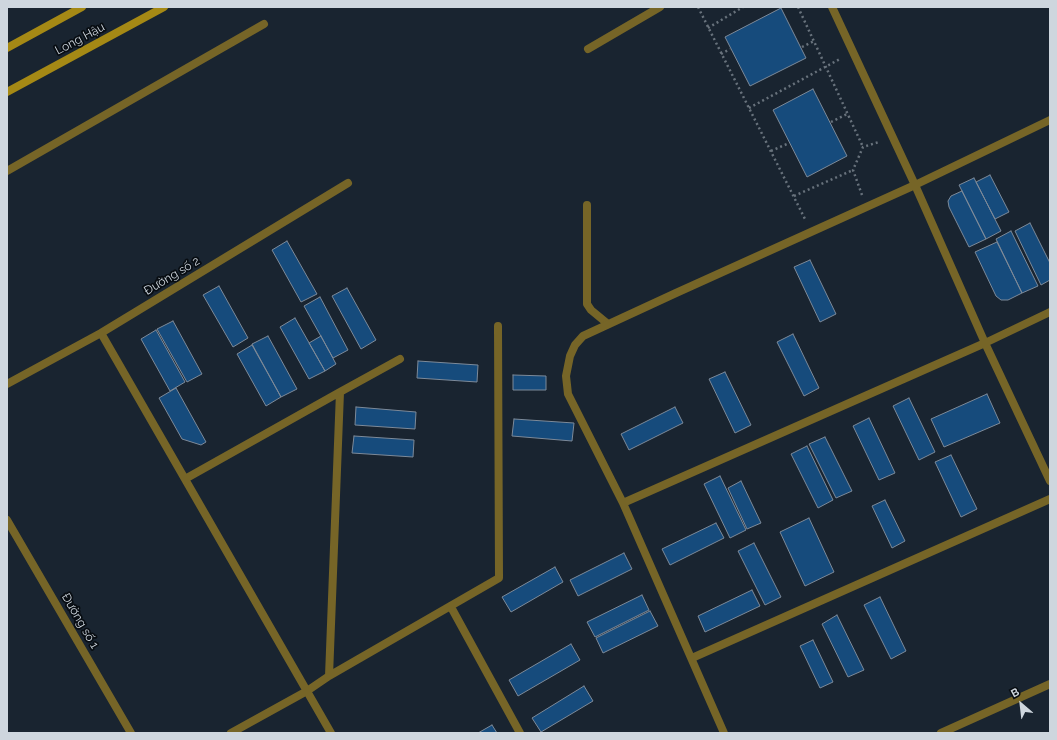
<!DOCTYPE html>
<html>
<head>
<meta charset="utf-8">
<style>
	body { margin:0 }
	#map { position:relative; width:1057px; height:740px; overflow:hidden; background:#192430; font-family:Raleway,sans-serif }
	canvas { display:block }
	.frame { position:absolute; inset:0; border:8px solid #ced6de; pointer-events:none }
	.north { position:absolute; left:1001px; top:684px; width:40px; height:40px; -webkit-text-stroke:3px #080d12; paint-order:stroke; rotate:332deg; font-size:11px; font-weight:700; line-height:16px; text-align:center; color:#ced6de }
	.north::after { content:''; display:block; margin:auto; width:14px; height:18px; background:#ced6de; clip-path:polygon(50% 0,100% 100%,50% 72%,0 100%) }
</style>
</head>
<body>
<div id="map">
<canvas width="1057" height="740"></canvas>
<div class="frame"></div>
<div class="north">B</div>
</div>
<script>
const context = document.querySelector('canvas').getContext('2d');
context.lineJoin = 'round';
function fill(path, color) {
  context.fillStyle = color;
  context.fill(path, 'evenodd');
}
function toPath(rows) {
  const path = new Path2D();
  for (const r of rows) {
    path.moveTo(r[0], r[1]);
    for (let i = 2; i < r.length; i += 2) path.lineTo(r[i], r[i + 1]);
  }
  return path;
}
function strokePath(path, color, width, dash) {
  context.strokeStyle = color;
  context.lineWidth = width;
  context.lineCap = dash ? 'butt' : 'round';
  context.setLineDash(dash || []);
  context.stroke(path);
}
function label(font, color, halo, rows, align = 'center') {
  context.font = font + ' Raleway,sans-serif';
  context.lineWidth = 3.5;
  context.setLineDash([]);
  context.textBaseline = 'middle';
  context.strokeStyle = halo;
  context.fillStyle = color;
  for (const [text, x, y, turn = 0] of rows) {
    context.save();
    context.translate(x, y);
    context.rotate((+turn || 0) * Math.PI / 180);
    context.textAlign = isNaN(turn) ? turn : align;
    if (halo) context.strokeText(text, 0, 0);
    context.fillText(text, 0, 0);
    context.restore();
  }
}
const building = toPath([
	[781,8,806,58,750,86,725,37,781,8],
	[813,89,847,156,807,177,773,110,813,89],
	[990,175,1009,212,995,219,976,182,990,175],
	[974,178,1001,231,986,239,959,185,974,178],
	[962,191,986,239,969,247,949,207,948,201,951,196,962,191],
	[1030,223,1050,263,1050,280,1041,285,1015,231,1030,223],
	[1011,231,1038,286,1022,293,996,239,1011,231],
	[287,241,317,294,301,302,272,250,287,241],
	[997,242,1022,293,1008,300,1001,300,996,296,975,252,997,242],
	[810,260,836,314,820,322,794,267,810,260],
	[219,286,248,338,233,347,203,295,219,286],
	[347,288,376,340,361,349,332,296,347,288],
	[320,297,348,350,333,358,304,306,320,297],
	[295,318,325,371,309,379,280,327,295,318],
	[173,321,202,374,187,382,157,329,173,321],
	[156,330,185,382,170,391,141,339,156,330],
	[793,334,819,388,804,396,777,342,793,334],
	[268,336,297,389,281,397,252,344,268,336],
	[321,336,336,364,325,371,309,343,321,336],
	[252,345,281,397,266,406,237,354,252,345],
	[418,361,478,365,477,382,417,378,418,361],
	[725,372,751,425,735,433,709,379,725,372],
	[513,375,546,376,546,390,513,390,513,375],
	[176,388,206,442,201,445,182,439,159,398,176,388],
	[987,394,1000,423,944,447,931,419,987,394],
	[909,398,935,452,919,460,893,406,909,398],
	[356,407,416,412,415,429,355,425,356,407],
	[675,407,683,423,629,450,621,434,675,407],
	[869,418,895,473,879,480,853,426,869,418],
	[514,419,574,423,572,441,512,436,514,419],
	[354,436,414,440,413,457,352,453,354,436],
	[825,437,852,491,836,498,809,444,825,437],
	[807,446,833,500,818,508,791,454,807,446],
	[951,455,977,509,961,517,935,462,951,455],
	[720,476,746,530,730,538,704,484,720,476],
	[741,481,761,523,747,529,728,488,741,481],
	[885,500,905,541,892,548,872,506,885,500],
	[809,518,834,572,805,586,780,532,809,518],
	[716,523,724,538,670,565,662,549,716,523],
	[754,543,781,597,765,605,738,551,754,543],
	[624,553,632,569,578,596,570,580,624,553],
	[555,567,563,582,511,612,502,597,555,567],
	[752,590,760,606,705,632,698,616,752,590],
	[642,595,649,610,595,637,587,622,642,595],
	[880,597,906,651,891,659,864,605,880,597],
	[650,611,658,626,603,653,596,638,650,611],
	[837,615,864,670,848,677,822,624,837,615],
	[813,640,833,682,820,688,800,646,813,640],
	[571,644,580,660,518,696,509,680,571,644],
	[584,686,593,701,541,732,532,718,584,686],
	[492,725,497,733,478,733,492,725]
]);
fill(building, '#164b7c');
strokePath(building, '#7d8a99', 1);
strokePath(toPath([
	[698,7,805,219],
	[798,7,863,147],
	[708,28,743,7],
	[802,47,814,41],
	[721,54,730,49],
	[749,108,840,59],
	[831,122,847,114],
	[771,151,787,144],
	[862,195,853,170,863,147,879,142],
	[794,196,853,170]
]), '#68727c', 2.5, [2, 3]);
strokePath(toPath([
	[587,205,587,304,591,310,608,324]
]), '#766527', 8);
strokePath(toPath([
	[832,7,915,185,985,343,1050,481],
	[588,49,660,7],
	[7,171,264,24],
	[101,333,331,733],
	[7,384,101,333,348,183],
	[185,479,340,392],
	[623,503,985,343,1050,312],
	[7,520,131,733],
	[451,607,520,733],
	[692,658,1050,499],
	[329,676,499,578,498,326],
	[231,733,307,691,329,676,340,392,400,359],
	[724,733,623,503,568,394,566,376,570,356,575,345,583,336,676,293,915,185,1050,120],
	[941,733,1050,684]
]), '#766527', 8);
strokePath(toPath([
	[7,48,82,7],
	[7,92,164,7]
]), '#a58915', 8);
label('12px', '#ced6de', '#080d12', [
	["Long Hậu",80,39,-28],
	["Đường số 2",172,276,-31],
	["Đường số 1",80,621,60]
]);
</script>
</body>
</html>
